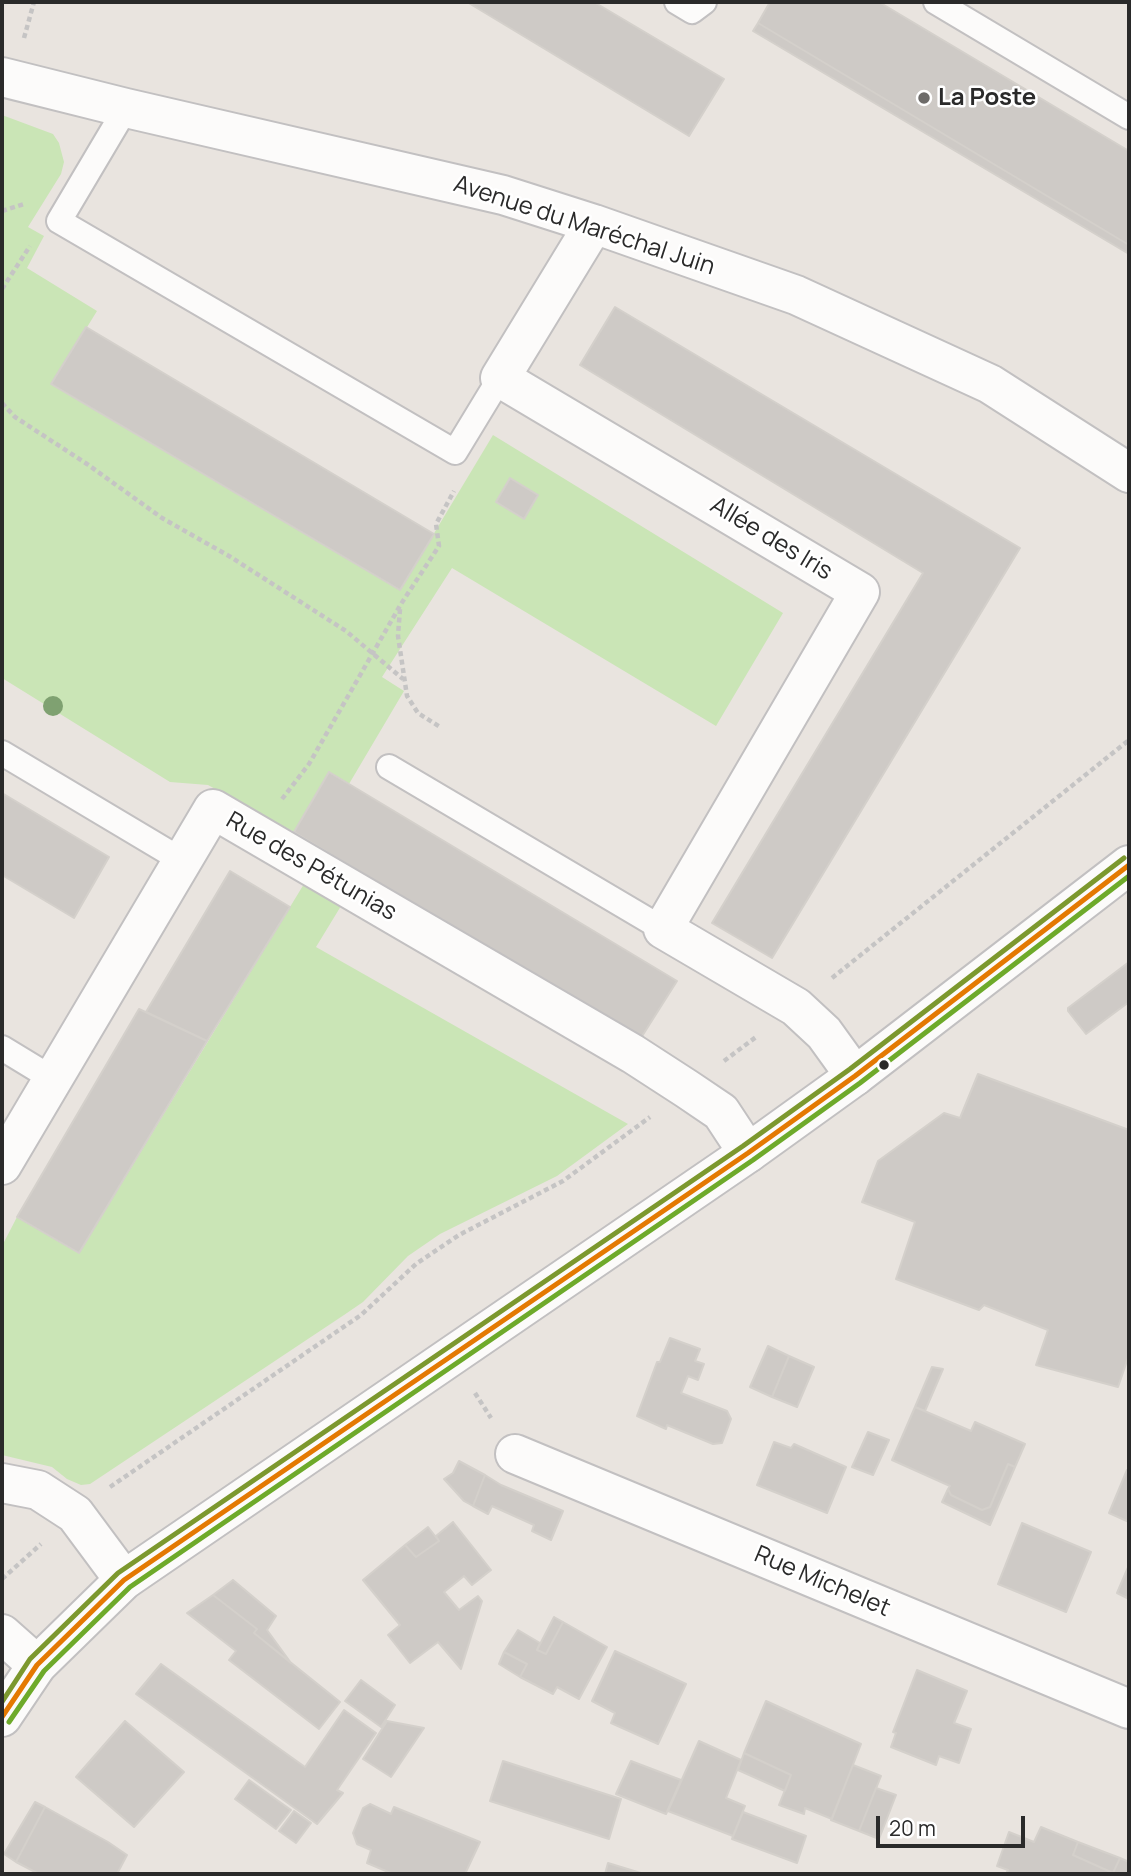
<!DOCTYPE html>
<html>
<head>
<meta charset="utf-8">
<style>
	body { margin:0 }
	#map { position:relative; width:1131px; height:1876px; overflow:hidden; background:#e9e4df; font-family:Manrope,sans-serif }
	canvas { display:block }
	.frame { position:absolute; inset:0; border:4px solid #2a2a2a; pointer-events:none }
	.scale { position:absolute; left:876px; top:1816px; width:149px; height:32px; box-sizing:border-box; border:4px solid #2a2a2a; border-top:0; padding-left:9px; font-size:21px; line-height:24px; white-space:nowrap; color:#2a2a2a; -webkit-text-stroke:5px #fff; paint-order:stroke }
</style>
</head>
<body>
<div id="map">
<canvas width="1131" height="1876"></canvas>
<div class="frame"></div>
<div class="scale">20 m</div>
</div>
<script>
const context = document.querySelector('canvas').getContext('2d');
context.lineJoin = 'round';
function fill(path, color) {
  context.fillStyle = color;
  context.fill(path, 'evenodd');
}
function toPath(rows) {
  const path = new Path2D();
  for (const r of rows) {
    path.moveTo(r[0], r[1]);
    for (let i = 2; i < r.length; i += 2) path.lineTo(r[i], r[i + 1]);
  }
  return path;
}
function strokePath(path, color, width, dash) {
  context.strokeStyle = color;
  context.lineWidth = width;
  context.lineCap = dash ? 'butt' : 'round';
  context.setLineDash(dash || []);
  context.stroke(path);
}
function label(font, color, halo, rows, align = 'center') {
  context.font = font + ' Manrope,sans-serif';
  context.lineWidth = 5;
  context.setLineDash([]);
  context.textBaseline = 'middle';
  context.strokeStyle = halo;
  context.fillStyle = color;
  for (const [text, x, y, turn = 0] of rows) {
    context.save();
    context.translate(x, y);
    context.rotate((+turn || 0) * Math.PI / 180);
    context.textAlign = isNaN(turn) ? turn : align;
    if (halo) context.strokeText(text, 0, 0);
    context.fillText(text, 0, 0);
    context.restore();
  }
}
fill(toPath([
	[2,115,53,134,59,143,64,162,61,174,28,227,44,236,27,268,97,311,52,384,400,590,493,435,783,613,716,726,452,568,382,677,404,691,349,784,329,772,294,832,208,785,170,782,2,678],
	[304,884,341,906,316,947,628,1124,557,1176,440,1234,408,1256,363,1302,344,1315,90,1484,81,1485,67,1479,52,1467,2,1455,2,1246,17,1217,79,1253]
]), '#cae5b6');
const building = toPath([
	[467,2,594,2,724,79,689,136,467,2],
	[770,2,879,2,1129,151,1129,245,758,23,770,2],
	[758,23,1129,245,1129,254,753,31,758,23],
	[615,307,1020,548,772,958,712,923,923,573,580,365,615,307],
	[86,327,434,534,400,590,51,384,86,327],
	[510,478,538,495,524,519,496,502,510,478],
	[329,772,677,981,639,1041,294,832,329,772],
	[2,793,109,857,74,918,2,875,2,793],
	[230,871,290,907,207,1041,146,1012,230,871],
	[1129,962,1129,1002,1086,1034,1068,1011,1068,1008,1129,962],
	[139,1009,207,1041,79,1253,17,1217,139,1009],
	[978,1074,1129,1130,1129,1355,1118,1387,1036,1365,1048,1330,984,1305,979,1310,896,1279,915,1222,862,1202,878,1161,944,1113,960,1118,978,1074],
	[670,1338,700,1349,695,1361,704,1364,698,1380,688,1376,681,1393,727,1411,731,1419,722,1443,713,1444,667,1425,666,1429,637,1416,657,1362,660,1362,670,1338],
	[768,1346,789,1356,772,1397,750,1387,768,1346],
	[789,1356,814,1367,797,1407,772,1397,789,1356],
	[932,1367,943,1369,925,1411,915,1407,932,1367],
	[915,1407,971,1431,975,1422,1025,1444,1015,1467,1008,1464,990,1507,982,1510,951,1495,948,1489,950,1486,892,1460,915,1407],
	[868,1432,889,1440,873,1475,852,1467,868,1432],
	[774,1442,791,1448,794,1444,846,1467,827,1513,757,1485,774,1442],
	[459,1461,485,1475,473,1506,464,1501,444,1479,453,1473,459,1461],
	[1008,1464,1015,1467,990,1525,942,1502,948,1489,951,1495,982,1510,990,1507,1008,1464],
	[1127,1470,1129,1471,1129,1522,1109,1513,1127,1470],
	[485,1475,501,1485,563,1511,551,1540,532,1531,534,1525,492,1506,488,1514,473,1506,485,1475],
	[453,1522,491,1570,472,1585,464,1576,444,1592,459,1610,478,1596,482,1601,461,1669,438,1642,410,1663,388,1635,400,1625,363,1580,405,1545,416,1557,439,1541,436,1536,453,1522],
	[1022,1523,1091,1552,1066,1612,998,1584,1022,1523],
	[428,1527,439,1541,416,1557,405,1545,428,1527],
	[1129,1565,1129,1599,1117,1593,1129,1565],
	[233,1580,276,1616,267,1630,291,1663,254,1633,257,1629,213,1595,233,1580],
	[213,1595,257,1629,254,1633,340,1702,319,1729,229,1660,236,1651,187,1613,213,1595],
	[554,1617,563,1622,546,1654,537,1650,554,1617],
	[563,1622,607,1647,579,1699,557,1687,553,1694,520,1677,527,1664,504,1652,518,1630,540,1643,537,1650,546,1654,563,1622],
	[615,1651,686,1684,658,1744,611,1723,615,1713,592,1701,615,1651],
	[504,1652,527,1664,520,1677,499,1664,504,1652],
	[161,1664,305,1767,344,1710,376,1733,337,1790,343,1793,317,1824,136,1694,161,1664],
	[917,1670,967,1691,954,1723,971,1729,959,1763,939,1756,936,1765,891,1747,896,1733,893,1732,917,1670],
	[361,1680,395,1705,381,1727,345,1701,361,1680],
	[766,1701,861,1744,832,1819,805,1808,804,1814,779,1805,791,1775,744,1753,766,1701],
	[125,1721,184,1772,134,1827,76,1777,125,1721],
	[387,1721,424,1728,391,1777,363,1759,387,1721],
	[699,1741,741,1760,726,1798,745,1806,733,1836,668,1811,699,1741],
	[744,1753,791,1775,785,1791,738,1770,744,1753],
	[503,1761,621,1799,609,1839,490,1801,503,1761],
	[631,1761,681,1780,666,1814,616,1794,631,1761],
	[853,1765,881,1776,859,1831,831,1820,853,1765],
	[249,1780,291,1810,276,1829,235,1799,249,1780],
	[876,1788,896,1795,879,1839,859,1831,876,1788],
	[35,1802,45,1807,16,1862,4,1854,35,1802],
	[370,1804,391,1814,394,1807,480,1842,465,1874,393,1874,367,1863,371,1850,357,1844,353,1833,363,1808,370,1804],
	[45,1807,108,1842,127,1855,117,1874,39,1874,16,1862,45,1807],
	[294,1811,311,1823,296,1843,279,1831,294,1811],
	[743,1812,806,1836,797,1863,732,1839,743,1812],
	[1041,1827,1078,1842,1073,1855,1113,1873,1120,1858,1129,1862,1129,1874,1006,1874,1008,1870,997,1866,1009,1832,1034,1842,1041,1827],
	[1078,1842,1120,1858,1113,1873,1073,1855,1078,1842],
	[608,1863,644,1874,605,1874,608,1863]
]);
fill(building, '#cecac6');
strokePath(building, '#d4d0cb', 2);
const service = toPath([
	[677,2,692,11,704,2],
	[936,2,1129,117],
	[126,108,59,221,455,452,500,378],
	[2,753,183,861],
	[389,767,663,929],
	[2,1048,53,1079]
]);
const minor = toPath([
	[2,77,126,108,503,195,594,224,796,295,990,384,1129,473],
	[594,224,500,378,860,592,663,929,796,1007,824,1033,855,1076],
	[2,1165,213,809,633,1054,687,1089,721,1112,748,1153],
	[515,1454,1129,1709],
	[2,1483,38,1490,75,1514,124,1580],
	[2,1634,37,1665]
]);
const secondary = toPath([
	[2,1717,37,1665,124,1580,748,1153,855,1076,1129,865]
]);
strokePath(service, '#c2c0c1', 28);
strokePath(minor, '#c2c0c1', 42);
strokePath(secondary, '#c2c0c1', 42);
strokePath(toPath([
	[24,38,34,2],
	[2,211,24,204],
	[2,289,30,246],
	[2,403,15,417,87,464,162,518,229,556,346,631,403,679],
	[400,609,398,636,407,696,418,713,440,727],
	[282,799,309,764,401,604,439,546,436,524,454,491],
	[832,978,1129,740],
	[724,1061,756,1037],
	[475,1393,491,1418],
	[110,1487,361,1315,416,1264,459,1235,563,1181,650,1117],
	[2,1579,41,1544]
]), '#c5c4c4', 4.5, [5, 3.5]);
strokePath(service, '#fcfbfa', 24);
strokePath(minor, '#fcfbfa', 38);
strokePath(secondary, '#fcfbfa', 38);
strokePath(toPath([
	[2,1717,37,1665,124,1580,748,1153,855,1076,1129,865]
]), '#e47902', 5);
strokePath(toPath([
	[9,1722,44,1671,130,1587,753,1160,860,1083,1129,876]
]), '#6eaa2a', 5);
strokePath(toPath([
	[2,1702,30,1659,118,1573,743,1146,850,1069,1124,858]
]), '#7c982e', 5);
context.fillStyle = '#7fa171';
for (const [x, y] of [
	[53,706]
]) {
  context.beginPath();
  context.arc(x, y, 10, 0, 2 * Math.PI);
  context.fill();
}
for (const [x, y, r, color] of [
	[924,98,7,"#6d6b69"],
	[884,1065,6,"#2a2a2a"]
]) {
  const dot = new Path2D();
  dot.arc(x, y, r, 0, 2 * Math.PI);
  context.fillStyle = color;
  context.fill(dot);
  strokePath(dot, '#fff', 2.5);
}
label('bold 24px', '#2a2a2a', '#fff', [
	["La Poste",938,98]
], 'left');
label('24px', '#2a2a2a', '#fff', [
	["Avenue du Maréchal Juin",584,226,18],
	["Allée des Iris",771,539,31],
	["Rue des Pétunias",311,867,30],
	["Rue Michelet",822,1582,23]
]);
</script>
</body>
</html>
